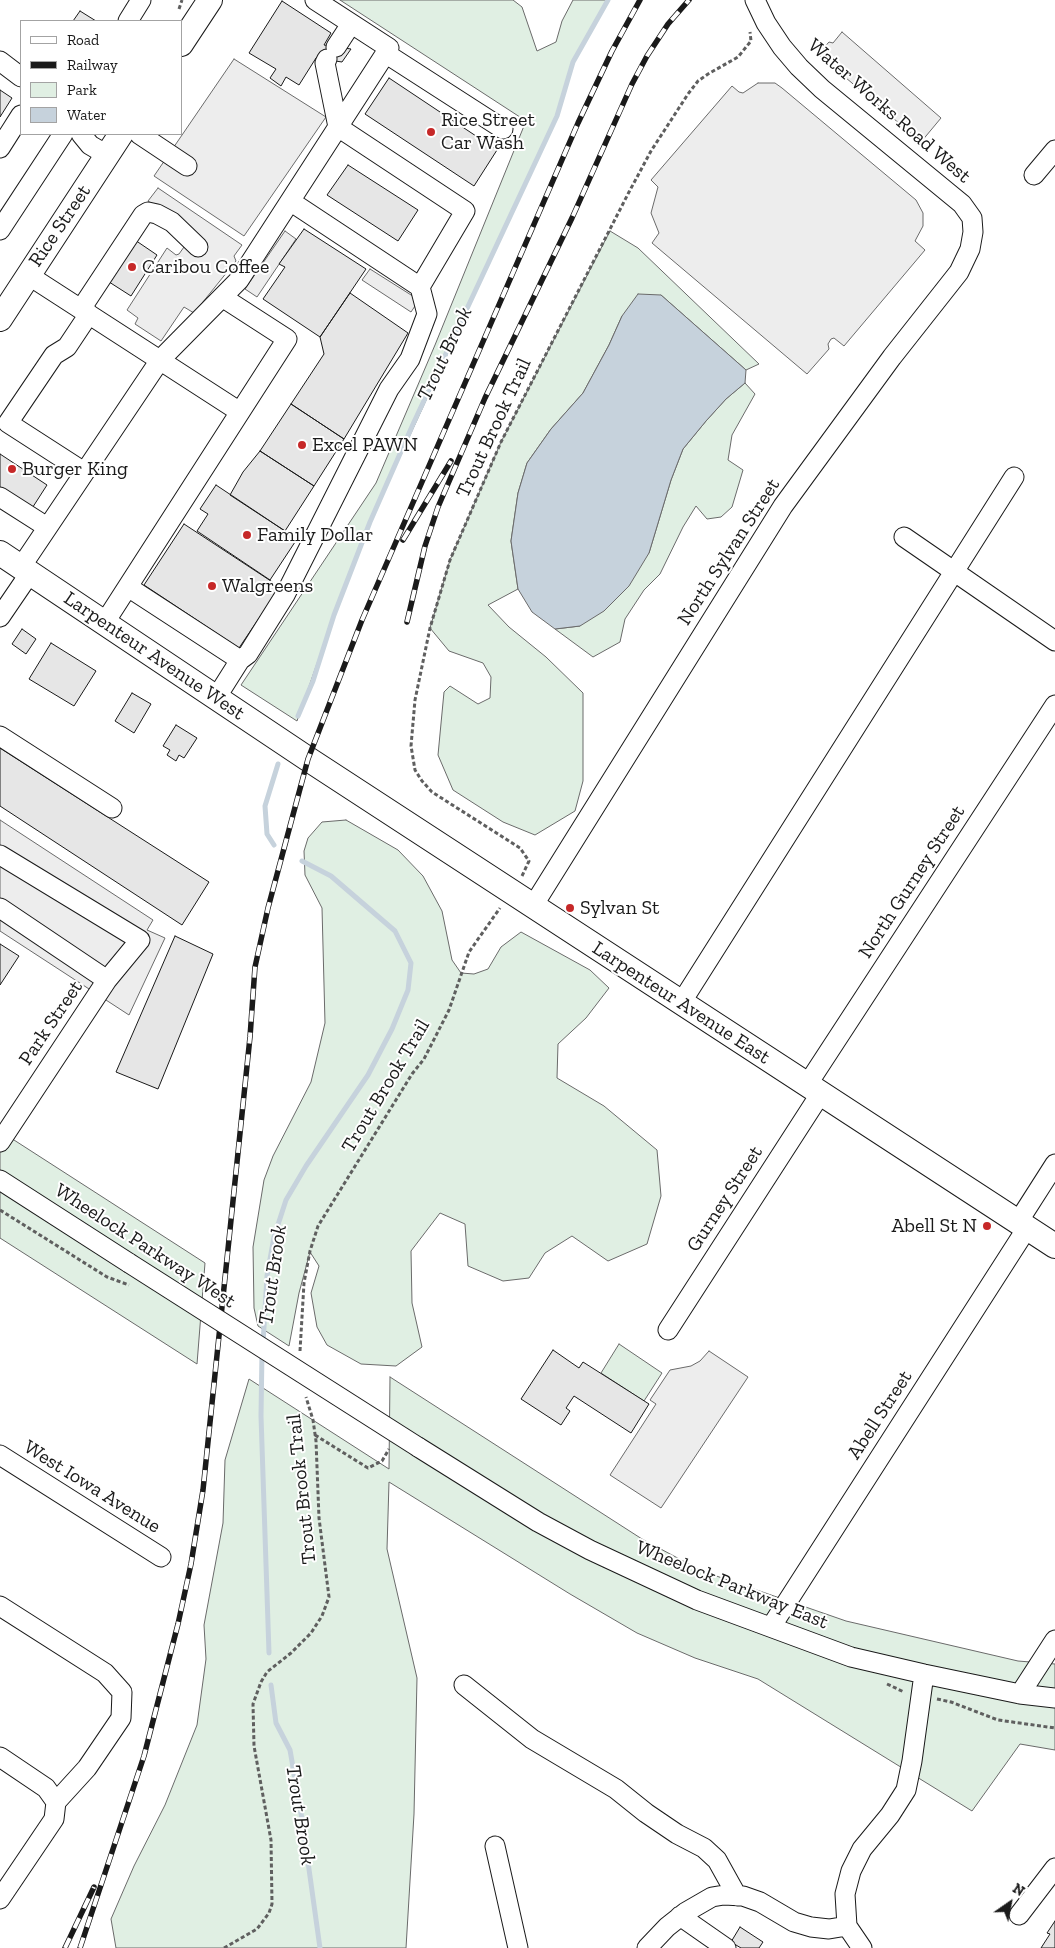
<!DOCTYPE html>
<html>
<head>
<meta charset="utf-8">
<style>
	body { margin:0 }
	#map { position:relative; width:1055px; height:1948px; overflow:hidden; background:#fff; font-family:"Zilla Slab",serif }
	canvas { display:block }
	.legend { position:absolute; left:20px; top:20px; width:162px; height:115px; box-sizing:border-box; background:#fff; border:1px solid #a3a3a3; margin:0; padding:6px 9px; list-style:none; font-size:15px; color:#1a1a1a }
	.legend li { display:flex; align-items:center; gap:10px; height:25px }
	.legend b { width:25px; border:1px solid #a3a3a3 }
	.north { position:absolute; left:985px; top:1878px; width:50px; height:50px; -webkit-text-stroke:4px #fff; paint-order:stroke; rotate:33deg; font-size:14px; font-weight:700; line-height:20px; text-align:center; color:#1a1a1a }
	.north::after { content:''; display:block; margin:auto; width:18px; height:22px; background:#1a1a1a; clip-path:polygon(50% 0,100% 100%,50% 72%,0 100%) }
</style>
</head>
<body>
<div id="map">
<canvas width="1055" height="1948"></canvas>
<ul class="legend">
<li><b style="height:6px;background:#fff"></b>Road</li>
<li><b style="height:6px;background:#1a1a1a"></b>Railway</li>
<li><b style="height:14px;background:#e0efe3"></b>Park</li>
<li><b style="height:14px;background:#c6d2dc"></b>Water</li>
</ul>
<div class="north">N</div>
</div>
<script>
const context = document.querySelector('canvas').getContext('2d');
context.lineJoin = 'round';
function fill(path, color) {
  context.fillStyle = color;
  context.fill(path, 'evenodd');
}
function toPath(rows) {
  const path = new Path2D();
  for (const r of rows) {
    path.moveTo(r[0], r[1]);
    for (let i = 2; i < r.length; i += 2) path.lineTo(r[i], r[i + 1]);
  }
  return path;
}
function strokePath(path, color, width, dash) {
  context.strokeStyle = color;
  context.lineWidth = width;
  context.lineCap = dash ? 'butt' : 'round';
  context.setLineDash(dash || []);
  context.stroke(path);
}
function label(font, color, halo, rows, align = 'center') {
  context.font = font + ' "Zilla Slab",serif';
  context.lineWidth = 4;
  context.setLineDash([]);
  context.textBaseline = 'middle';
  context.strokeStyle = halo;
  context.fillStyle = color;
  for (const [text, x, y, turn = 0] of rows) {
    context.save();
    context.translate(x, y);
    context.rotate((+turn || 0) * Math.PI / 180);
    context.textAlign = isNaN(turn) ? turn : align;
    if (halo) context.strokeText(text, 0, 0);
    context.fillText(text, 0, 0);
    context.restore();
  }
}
const green = toPath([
	[340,0,513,0,522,7,537,51,556,42,562,21,573,0,609,0,573,62,557,116,370,522,334,615,297,721,241,685,376,483,435,345,526,121,340,0],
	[610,231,638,248,759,364,746,370,661,295,622,316,609,345,583,393,551,429,527,463,518,493,511,541,518,589,488,605,509,627,546,657,583,693,583,781,575,811,535,835,503,822,453,790,438,755,444,692,450,686,478,704,490,698,491,677,483,663,449,651,430,628,450,560,501,442,610,231],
	[745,383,755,394,732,435,728,460,743,470,732,507,721,517,707,519,696,506,683,527,660,574,644,590,625,619,620,642,593,657,555,629,580,626,649,553,671,480,683,449,706,421,726,399,745,383],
	[346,820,398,850,423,876,442,911,452,960,461,973,474,974,488,969,501,947,521,932,590,970,609,988,586,1018,558,1044,557,1078,604,1106,657,1150,661,1196,647,1244,608,1261,572,1236,545,1253,529,1278,503,1281,468,1266,465,1224,440,1213,411,1251,412,1303,422,1347,396,1366,361,1364,327,1345,317,1327,311,1293,319,1266,310,1252,299,1293,289,1346,258,1326,254,1308,253,1247,264,1180,273,1156,311,1082,325,1023,322,908,305,875,304,851,308,838,322,822,346,820],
	[0,1131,205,1263,197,1364,0,1238,0,1131],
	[619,1344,662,1373,644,1401,601,1373,619,1344],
	[390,1377,642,1539,702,1571,846,1621,1018,1661,1055,1664,1055,1750,1020,1744,972,1811,758,1679,695,1658,637,1633,570,1594,389,1482,387,1549,417,1678,414,1814,406,1948,116,1948,111,1919,134,1866,165,1805,197,1725,206,1659,204,1625,223,1523,225,1460,249,1379,389,1469,390,1377]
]);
fill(green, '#e0efe3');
strokePath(green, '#6a6a6a', 1);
const parking = toPath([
	[842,32,941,118,921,142,818,54,829,42,833,43,842,32],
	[234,59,326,117,244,236,154,176,234,59],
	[758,83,775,83,782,88,916,200,923,213,923,226,915,241,925,250,844,346,834,338,831,339,828,344,829,349,807,374,652,243,659,233,651,213,658,187,651,180,732,86,739,92,743,93,758,83],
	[158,188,242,245,234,256,236,261,194,313,184,307,161,341,135,324,138,318,127,310,167,248,176,255,179,254,194,233,148,201,158,188],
	[285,231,296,239,257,297,245,289,285,231],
	[370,269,419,300,411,312,362,280,370,269],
	[0,820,153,920,147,930,165,938,129,1015,0,931,0,820],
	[709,1351,748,1377,661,1508,610,1475,656,1404,650,1400,670,1370,691,1366,700,1361,709,1351]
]);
fill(parking, '#ededed');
strokePath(parking, '#6a6a6a', 1);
const water = toPath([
	[638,294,661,295,746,370,745,383,726,399,706,421,683,449,671,480,649,553,629,586,604,611,580,626,555,629,532,612,518,589,511,541,518,493,527,463,551,429,583,393,609,345,622,316,638,294]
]);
fill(water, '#c6d2dc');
strokePath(water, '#6a6a6a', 1);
strokePath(toPath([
	[298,716,313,681,334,615,370,522,414,422,557,116,573,62,608,0],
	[274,845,267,834,265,806,278,764],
	[263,1344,267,1276,274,1237,286,1200,306,1166,368,1075,392,1029,408,990,411,963,395,931,331,876,302,861],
	[262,1352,261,1416,269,1653],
	[271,1685,276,1723,290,1750,302,1819,320,1948]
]), '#c6d2dc', 5);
const building = toPath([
	[282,1,331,33,324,45,351,49,342,62,316,58,299,85,286,77,281,86,270,78,276,69,249,53,282,1],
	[80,11,96,21,73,21,80,11],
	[389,78,497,150,474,186,365,114,389,78],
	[0,90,12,98,0,117,0,90],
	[348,165,418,210,398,241,327,195,348,165],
	[304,229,366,269,320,337,263,299,285,267,279,264,304,229],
	[132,238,157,255,131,296,106,280,132,238],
	[350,293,408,333,344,439,291,404,324,354,320,337,350,293],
	[291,404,344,439,314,486,260,451,291,404],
	[260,451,314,486,285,531,230,495,243,472,260,451],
	[0,454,47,485,29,513,0,494,0,454],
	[216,485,297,539,270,580,197,531,208,514,200,509,216,485],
	[184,524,280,587,239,648,144,585,184,524],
	[22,629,36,639,26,654,12,644,22,629],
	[51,643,96,671,74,706,29,679,51,643],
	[132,693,151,704,134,733,115,721,132,693],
	[176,725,197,738,184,758,179,755,176,761,167,755,170,750,163,746,176,725],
	[0,748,209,882,182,925,0,806,0,748],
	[175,936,213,954,158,1089,116,1072,175,936],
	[0,944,19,956,0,985,0,944],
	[553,1350,579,1368,583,1362,649,1404,631,1433,574,1396,566,1408,570,1411,561,1425,521,1399,553,1350],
	[1055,1921,1055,1948,1041,1948,1050,1934,1047,1933,1055,1921],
	[740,1927,763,1942,759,1948,741,1948,731,1942,740,1927]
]);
fill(building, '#e6e6e6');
strokePath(building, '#1a1a1a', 1);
const minor = toPath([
	[128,21,141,0],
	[336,47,351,24],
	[385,53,503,129],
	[0,61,21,77],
	[81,134,90,145,107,155],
	[139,134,187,166],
	[0,148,21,115],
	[1034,175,1055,150],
	[290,201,420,287,465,211,338,127,325,63,327,59],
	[0,230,63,134],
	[28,275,240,412],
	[81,309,143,215,148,212,157,214,172,222,198,247],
	[84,472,8,423,54,355,67,347,89,314],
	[0,497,47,527],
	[904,537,1055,641],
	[21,567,160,360,239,280,389,48,315,0],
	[128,587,240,660,216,698],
	[0,617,30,573],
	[105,622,287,339,222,297],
	[240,660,248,654,285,595,389,389,410,359,427,314,420,287],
	[0,736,112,808],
	[0,855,140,940,107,980,0,908],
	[533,906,783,506,892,357,959,272,970,249,973,232,972,218,962,204,822,89,799,67,782,47,766,23,755,0],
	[681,1003,1014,477],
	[807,1085,1055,705],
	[0,1142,107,980],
	[0,1180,129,1263],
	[1018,1222,1055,1164],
	[668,1330,821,1093],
	[418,1447,538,1522,590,1550,697,1600,851,1657,924,1674,1020,1694,1055,1698],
	[0,1455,161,1557],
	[0,1606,105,1673,122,1692,121,1718,87,1768,56,1802],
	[771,1627,1027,1228],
	[464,1685,532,1739,616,1789,646,1813,677,1834,704,1848,717,1860,737,1896],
	[1020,1694,1055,1640],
	[0,1757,46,1788,56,1802],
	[495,1846,518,1948],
	[0,1899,54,1819,56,1802],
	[1019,1915,1055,1868],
	[680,1916,726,1948],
	[647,1948,667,1927,686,1912,712,1897,724,1895,743,1896,760,1902,794,1922,811,1927,829,1929,847,1926],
	[862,1948,847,1926,845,1894,851,1871,862,1849,890,1815,906,1790,912,1761,924,1674]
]);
const major = toPath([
	[181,44,210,0],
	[0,319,121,134],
	[0,553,308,759,1055,1246]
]);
strokePath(minor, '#1a1a1a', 21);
strokePath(major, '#1a1a1a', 26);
strokePath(toPath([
	[179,9,182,0],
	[522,876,529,861,520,848,432,792,422,781,415,770,411,746,415,700,430,628,450,560,501,442,629,192,651,151,688,94,698,81,708,74,738,57,751,41,750,32],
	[0,1210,107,1277,129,1285],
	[300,1351,304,1283,310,1251,318,1226,412,1074,424,1059,449,1010,469,952,500,908],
	[315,1435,368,1468,382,1461,389,1449],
	[887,1684,904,1692],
	[937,1699,951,1702,998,1720,1055,1728],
	[224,1948,257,1929,269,1913,272,1904,271,1840,254,1746,253,1704,261,1682,267,1672,291,1653,311,1633,322,1616,329,1597,319,1518,316,1441,313,1420,306,1397]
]), '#5f5f5f', 3, [4, 2.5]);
strokePath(minor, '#fff', 19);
strokePath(major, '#fff', 24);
const rail = toPath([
	[403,540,451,461],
	[407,622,425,546,438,507,485,398,572,218,632,84,647,56,668,24,689,0],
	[65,1948,94,1887],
	[80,1948,144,1756,178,1624,191,1564,203,1490,250,1037,255,967,268,908,308,759,362,620,578,123,612,51,640,0]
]);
strokePath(rail, '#1a1a1a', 5.5);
strokePath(rail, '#fff', 4, [11]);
const minorBridge = toPath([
	[129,1263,418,1447]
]);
strokePath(minorBridge, '#1a1a1a', 21, []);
strokePath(minorBridge, '#fff', 19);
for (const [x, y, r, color] of [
	[431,132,5,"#c62828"],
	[132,267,5,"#c62828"],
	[302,445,5,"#c62828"],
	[12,469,5,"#c62828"],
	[247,535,5,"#c62828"],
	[212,586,5,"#c62828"],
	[570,908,5,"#c62828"],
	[987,1226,5,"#c62828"]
]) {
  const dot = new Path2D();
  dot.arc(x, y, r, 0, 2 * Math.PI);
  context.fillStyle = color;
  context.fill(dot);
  strokePath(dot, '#fff', 2);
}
label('20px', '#1a1a1a', '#fff', [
	["Water Works Road West",889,111,41],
	["Rice Street",60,226,-56],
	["Trout Brook Trail",494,428,-65],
	["North Sylvan Street",729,552,-57],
	["Larpenteur Avenue West",154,656,34],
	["North Gurney Street",912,882,-57],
	["Larpenteur Avenue East",681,1003,33],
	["Park Street",51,1023,-56],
	["Trout Brook Trail",386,1086,-59],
	["Gurney Street",725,1199,-57],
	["Wheelock Parkway West",145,1246,33],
	["Abell Street",880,1415,-57],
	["West Iowa Avenue",92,1487,32],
	["Trout Brook Trail",302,1489,-96],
	["Wheelock Parkway East",732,1585,22]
]);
label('20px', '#1a1a1a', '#fff', [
	["Rice Street",441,120],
	["Car Wash",441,143],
	["Caribou Coffee",142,267],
	["Excel PAWN",312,445],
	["Burger King",22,469],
	["Family Dollar",257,535],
	["Walgreens",222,586],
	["Sylvan St",580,908],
	["Abell St N",977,1226,"right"]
], 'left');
label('italic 21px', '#1a1a1a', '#fff', [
	["Trout Brook",445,354,-65],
	["Trout Brook",273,1275,-82],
	["Trout Brook",300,1815,81]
]);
</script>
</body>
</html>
